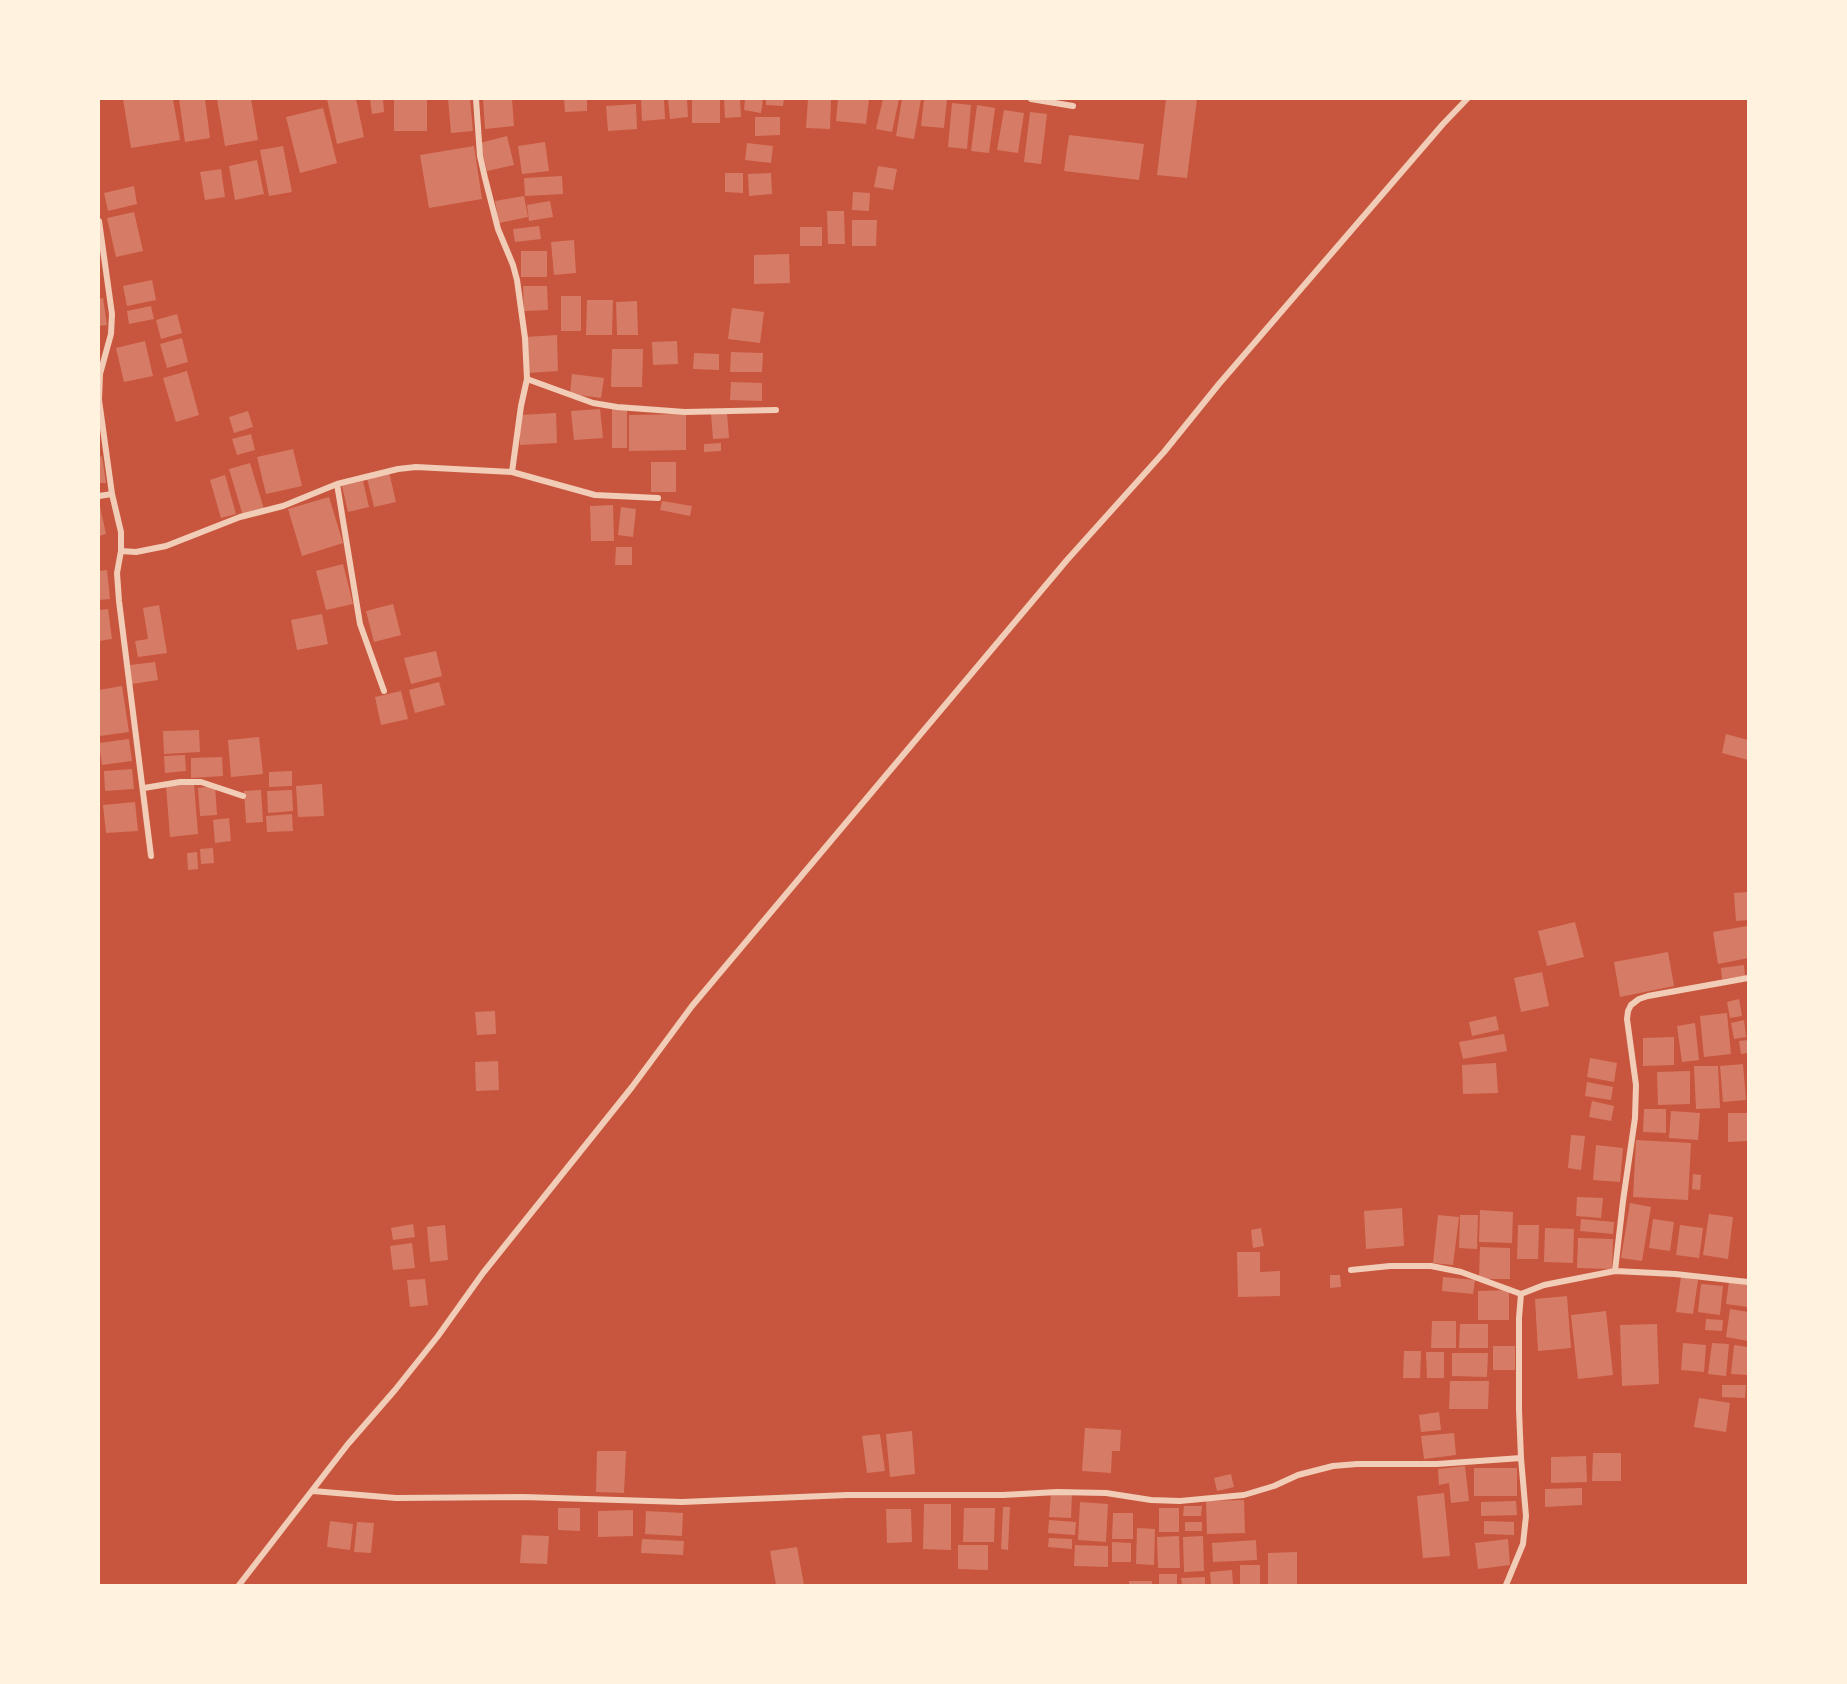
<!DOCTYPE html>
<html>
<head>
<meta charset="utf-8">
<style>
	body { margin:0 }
	#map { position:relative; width:1847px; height:1684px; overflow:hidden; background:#c8553d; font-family:"Space Grotesk",sans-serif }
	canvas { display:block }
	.frame { position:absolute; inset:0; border:100px solid #fff3e0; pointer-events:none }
</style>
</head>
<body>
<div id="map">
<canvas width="1847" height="1684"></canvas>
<div class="frame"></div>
</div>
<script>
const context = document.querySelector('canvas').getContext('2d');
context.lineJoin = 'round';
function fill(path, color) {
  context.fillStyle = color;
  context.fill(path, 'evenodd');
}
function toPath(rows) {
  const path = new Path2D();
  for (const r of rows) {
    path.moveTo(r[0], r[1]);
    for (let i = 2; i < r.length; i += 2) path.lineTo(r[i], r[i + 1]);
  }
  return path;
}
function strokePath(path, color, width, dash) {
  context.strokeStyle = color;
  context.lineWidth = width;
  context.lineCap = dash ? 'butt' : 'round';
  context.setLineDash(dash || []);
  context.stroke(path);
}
fill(toPath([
	[123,99,173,99,180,140,131,148],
	[179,99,205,99,210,138,185,142],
	[217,99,251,99,258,140,225,146],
	[327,99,356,99,364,137,337,144],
	[370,99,383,99,384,112,372,114],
	[394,99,427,99,427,131,394,131],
	[448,99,470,99,473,131,451,133],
	[483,99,512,99,514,126,485,129],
	[564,99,587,99,587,111,565,112],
	[641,99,664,99,665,119,642,121],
	[668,99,687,99,688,117,670,119],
	[692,99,720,99,720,123,692,123],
	[724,99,740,99,741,117,725,118],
	[745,99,763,99,761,113,744,110],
	[766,99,784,99,783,106,766,105],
	[808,99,831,99,830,129,806,128],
	[838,99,869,99,866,124,836,121],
	[883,99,899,99,892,132,876,129],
	[902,99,921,99,914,139,896,136],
	[924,99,947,99,944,128,921,126],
	[1166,99,1197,99,1187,178,1157,175],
	[952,103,971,105,967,149,948,147],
	[636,104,637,129,608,131,606,106],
	[977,105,995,108,989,153,971,151],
	[323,108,337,163,300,173,286,117],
	[1004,110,1024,113,1018,153,997,150],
	[1030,112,1047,114,1041,164,1024,162],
	[755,117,780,117,780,135,755,136],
	[1069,135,1144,144,1139,180,1064,171],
	[507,136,514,165,487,171,480,143],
	[545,142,549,171,522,174,518,146],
	[747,143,773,146,771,163,745,160],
	[283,146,292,192,269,196,260,150],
	[474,146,482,199,429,208,420,155],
	[257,160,264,194,235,200,229,166],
	[878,166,897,169,893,190,874,187],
	[221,169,225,197,205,200,200,172],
	[725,173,743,173,743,193,725,192],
	[771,173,772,194,749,196,748,174],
	[562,176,563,194,525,196,524,178],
	[134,186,137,204,108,211,104,193],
	[853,192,870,193,869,211,852,210],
	[524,196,528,217,499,223,495,201],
	[550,201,553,217,529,221,527,205],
	[827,211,844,211,845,244,828,244],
	[134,212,143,251,116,257,107,218],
	[852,220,877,220,876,246,852,246],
	[539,226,541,239,515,242,513,229],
	[800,227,822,227,822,246,800,246],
	[574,240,576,273,554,275,551,242],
	[521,251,547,251,547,277,521,277],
	[789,254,790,283,754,284,754,255],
	[152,280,156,300,127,306,123,286],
	[523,286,547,286,548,310,524,311],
	[561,296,581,296,581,331,561,331],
	[103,298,107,325,99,326,99,299],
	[587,300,613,300,612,335,586,335],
	[637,301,638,335,617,335,616,302],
	[151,306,154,319,129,324,127,311],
	[732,308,764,312,760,343,728,339],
	[177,314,182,333,161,339,156,320],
	[557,335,558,371,527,373,526,337],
	[182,338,188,362,167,368,160,344],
	[145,341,153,376,124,382,116,348],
	[677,341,678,364,653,365,652,342],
	[612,349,643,349,642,387,611,387],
	[731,352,763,353,762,372,730,372],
	[694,353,719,354,719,370,693,369],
	[187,371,199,415,176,422,163,378],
	[572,374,604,378,601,398,570,394],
	[731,382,762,383,762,401,730,400],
	[600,409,603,438,574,440,571,411],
	[612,409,627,409,627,448,612,448],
	[248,411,253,427,234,433,229,417],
	[556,413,557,443,520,445,519,415],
	[727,413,729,438,713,439,711,414],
	[686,414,686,450,629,451,629,415],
	[251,434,255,450,237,455,232,439],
	[721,443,721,451,704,452,704,444],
	[293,449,302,486,266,494,257,457],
	[102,456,106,483,99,483,99,457],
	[651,462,676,462,676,492,651,492],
	[250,463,264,509,243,516,229,469],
	[389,472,396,502,374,507,367,478],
	[225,475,236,514,221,518,210,480],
	[363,481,369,507,348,512,342,486],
	[329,497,343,543,302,556,288,509],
	[662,501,692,506,690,516,660,510],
	[99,502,106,534,99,536],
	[613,505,614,541,591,541,590,506],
	[621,507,636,509,633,537,618,535],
	[616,547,632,547,632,565,615,565],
	[343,564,353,604,326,610,316,571],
	[107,570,110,599,99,600,99,571],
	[393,604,401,635,374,642,366,611],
	[159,605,167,653,138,657,135,641,148,639,143,608],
	[108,609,112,639,99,641,99,610],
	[322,614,328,644,297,650,291,620],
	[436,651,442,676,411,684,404,658],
	[155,662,158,680,132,684,130,665],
	[439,682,445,705,415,713,409,690],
	[122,686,129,732,100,736,99,690],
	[401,691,408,719,381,725,375,697],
	[199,730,200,752,164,754,163,731],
	[1726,734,1748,740,1748,760,1722,753],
	[259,737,263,774,231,777,228,740],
	[129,739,132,761,102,765,99,743],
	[185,755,186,771,165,773,164,756],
	[222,757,223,776,191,778,191,758],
	[132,769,134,789,105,791,104,771],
	[292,771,292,786,269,787,269,772],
	[194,784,198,834,170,837,166,786],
	[322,784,324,816,298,817,296,786],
	[215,786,217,815,200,816,198,788],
	[261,790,263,822,246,823,244,791],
	[292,790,293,811,268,813,267,791],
	[135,802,138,831,106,833,103,805],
	[292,814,293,831,267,832,266,816],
	[229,818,231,841,215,843,213,820],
	[213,848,214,863,201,864,200,849],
	[197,852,198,869,188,870,187,853],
	[1748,892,1748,920,1736,921,1734,893],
	[1575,922,1584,957,1547,966,1538,931],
	[1747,926,1748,958,1718,964,1713,932],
	[1668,952,1674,986,1620,997,1614,962],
	[1744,965,1745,976,1722,979,1721,968],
	[1542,972,1549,1006,1521,1012,1514,978],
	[1739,999,1742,1016,1730,1018,1727,1002],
	[495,1011,496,1034,477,1035,475,1012],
	[1727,1013,1731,1054,1704,1057,1700,1016],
	[1496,1016,1499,1030,1472,1036,1469,1022],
	[1744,1020,1746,1037,1734,1039,1731,1023],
	[1695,1023,1699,1060,1682,1062,1677,1026],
	[1504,1034,1507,1051,1463,1059,1459,1042],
	[1674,1037,1674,1065,1643,1066,1643,1038],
	[1748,1040,1748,1053,1741,1054,1739,1041],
	[1590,1058,1617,1063,1614,1082,1587,1077],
	[498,1061,499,1090,476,1091,475,1062],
	[1496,1063,1498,1093,1463,1094,1462,1065],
	[1743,1064,1746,1100,1723,1102,1720,1066],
	[1694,1066,1718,1066,1720,1108,1696,1109],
	[1690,1071,1690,1104,1658,1105,1657,1072],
	[1587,1082,1613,1087,1611,1100,1585,1096],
	[1592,1101,1614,1106,1611,1121,1589,1117],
	[1644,1109,1666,1109,1666,1133,1643,1132],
	[1671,1111,1700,1113,1698,1140,1669,1138],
	[1728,1113,1748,1113,1748,1141,1728,1142],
	[1571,1135,1585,1136,1581,1170,1568,1168],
	[1636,1140,1691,1143,1688,1200,1633,1197],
	[1596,1145,1623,1148,1620,1182,1593,1180],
	[1693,1174,1701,1175,1700,1190,1692,1189],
	[1577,1197,1603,1198,1601,1218,1576,1216],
	[1630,1203,1651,1207,1642,1261,1621,1258],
	[1402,1208,1404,1246,1366,1249,1364,1211],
	[1480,1210,1513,1212,1512,1243,1479,1242],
	[1709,1214,1733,1217,1728,1259,1703,1255],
	[1438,1215,1459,1217,1453,1265,1433,1263],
	[1460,1215,1478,1215,1477,1249,1459,1248],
	[1581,1219,1614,1222,1613,1234,1580,1231],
	[1653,1219,1674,1222,1670,1251,1649,1248],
	[413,1224,415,1237,393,1240,391,1228],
	[445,1225,448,1260,430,1262,427,1227],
	[1518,1225,1539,1225,1538,1259,1517,1259],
	[1680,1225,1703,1228,1699,1258,1676,1255],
	[1261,1228,1264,1246,1253,1248,1251,1230],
	[1545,1228,1574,1229,1573,1263,1544,1262],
	[1578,1238,1613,1239,1612,1269,1577,1268],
	[412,1243,415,1268,393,1270,390,1246],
	[1480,1247,1510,1248,1510,1279,1479,1279],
	[1237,1252,1260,1252,1260,1272,1280,1271,1280,1296,1238,1297],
	[1330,1275,1340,1275,1341,1287,1330,1288],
	[1443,1277,1475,1280,1473,1294,1442,1291],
	[1681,1277,1698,1280,1693,1314,1676,1312],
	[425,1279,428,1305,410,1307,407,1280],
	[1729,1281,1748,1283,1748,1307,1726,1304],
	[1701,1284,1723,1286,1720,1315,1698,1312],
	[1509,1290,1509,1320,1478,1320,1478,1291],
	[1567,1296,1571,1348,1538,1351,1535,1299],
	[1730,1309,1748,1312,1748,1341,1726,1337],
	[1606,1311,1613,1375,1578,1379,1571,1315],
	[1706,1319,1723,1320,1722,1331,1705,1330],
	[1432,1321,1456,1321,1456,1348,1431,1348],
	[1460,1324,1488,1324,1488,1348,1459,1348],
	[1657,1324,1659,1384,1622,1386,1620,1325],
	[1683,1343,1706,1345,1704,1372,1681,1370],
	[1712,1343,1729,1344,1726,1376,1708,1374],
	[1734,1345,1748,1347,1748,1375,1731,1374],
	[1493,1346,1515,1346,1515,1370,1493,1370],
	[1404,1351,1421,1351,1420,1378,1403,1378],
	[1426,1352,1444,1352,1444,1378,1427,1378],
	[1452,1353,1488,1353,1487,1377,1452,1376],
	[1450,1381,1489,1381,1488,1409,1449,1409],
	[1722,1385,1746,1385,1745,1398,1722,1397],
	[1699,1398,1730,1403,1726,1432,1694,1427],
	[1439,1412,1441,1430,1421,1432,1419,1415],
	[1085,1428,1121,1430,1120,1451,1112,1451,1111,1473,1082,1471],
	[912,1431,915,1474,890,1477,886,1434],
	[1454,1433,1456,1455,1424,1459,1421,1436],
	[880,1434,885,1471,867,1473,862,1436],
	[597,1451,626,1451,624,1493,596,1492],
	[1593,1453,1621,1453,1621,1481,1592,1481],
	[1586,1456,1587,1482,1551,1483,1551,1457],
	[1465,1466,1469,1501,1451,1503,1449,1483,1439,1485,1438,1469],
	[1474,1468,1517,1468,1517,1496,1474,1496],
	[1231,1474,1234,1487,1217,1491,1214,1478],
	[1582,1488,1582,1505,1545,1507,1545,1489],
	[1051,1493,1072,1495,1071,1518,1049,1517],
	[1444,1493,1450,1556,1423,1558,1417,1496],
	[1244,1500,1245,1533,1207,1534,1206,1501],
	[1516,1501,1517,1515,1481,1516,1481,1502],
	[1080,1502,1108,1504,1106,1542,1078,1540],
	[924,1504,951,1504,951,1550,923,1549],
	[1184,1506,1202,1506,1201,1516,1183,1516],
	[1003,1507,1010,1507,1008,1550,1001,1549],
	[558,1508,580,1508,580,1531,558,1530],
	[964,1508,995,1508,994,1542,963,1542],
	[1159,1508,1179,1508,1179,1532,1159,1532],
	[886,1509,911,1509,912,1542,887,1543],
	[633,1510,633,1536,598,1537,598,1511],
	[646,1511,683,1513,682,1536,645,1534],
	[1113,1513,1133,1513,1133,1539,1112,1539],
	[1049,1520,1076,1522,1075,1535,1048,1533],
	[330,1521,353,1524,350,1550,327,1547],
	[1484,1521,1514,1522,1514,1535,1484,1534],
	[357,1522,374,1523,371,1553,354,1552],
	[1185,1522,1202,1522,1202,1531,1185,1531],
	[1137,1528,1155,1529,1154,1565,1136,1564],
	[522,1535,549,1536,547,1564,520,1563],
	[1179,1536,1180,1568,1158,1568,1157,1537],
	[1203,1536,1204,1571,1184,1572,1183,1537],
	[1049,1538,1072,1539,1072,1549,1048,1547],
	[642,1539,684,1541,683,1555,641,1553],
	[1508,1539,1510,1565,1478,1569,1475,1543],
	[1256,1540,1257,1560,1213,1562,1212,1543],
	[1112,1542,1131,1543,1131,1562,1112,1562],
	[958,1545,988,1545,988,1570,958,1569],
	[1075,1545,1108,1546,1108,1567,1074,1566],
	[797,1547,804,1585,776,1585,770,1551],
	[1297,1552,1297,1585,1268,1585,1268,1553],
	[1240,1565,1260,1565,1260,1585,1240,1585],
	[1232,1570,1233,1585,1211,1585,1210,1572],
	[1159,1574,1177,1574,1177,1585,1159,1585],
	[1205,1577,1205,1585,1182,1585,1181,1578],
	[1129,1581,1152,1581,1152,1585,1129,1585]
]), '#d67c66');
strokePath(toPath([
	[476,99,480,156,485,178,498,229,513,265,517,280,525,338,527,379,521,406,512,472],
	[1031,99,1073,106],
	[99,221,112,314,111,334,100,374,99,400,112,494,121,532,121,551,117,573,119,601,151,856],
	[527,379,593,403,617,407,685,412,776,410],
	[337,484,360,624,384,691],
	[99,496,112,494],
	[121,551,136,552,166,546,240,517,283,506,337,484,398,469,416,467,512,472,595,495,658,498],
	[144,788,180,782,201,782,243,796],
	[1351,1270,1390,1266,1431,1266,1461,1272,1521,1294],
	[1615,1271,1675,1274,1748,1282],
	[313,1491,396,1498,523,1497,682,1502,847,1495,1003,1495,1057,1492,1106,1493,1151,1500,1180,1501,1244,1495,1274,1486,1298,1475,1333,1466,1357,1464,1437,1464,1521,1458],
	[239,1585,348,1444,395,1390,438,1336,483,1273,632,1087,692,1006,1067,560,1164,452,1219,384,1443,124,1467,99],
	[1506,1585,1523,1544,1526,1516,1521,1458,1519,1410,1519,1318,1521,1294,1544,1285,1615,1271,1623,1201,1635,1118,1636,1085,1627,1019,1628,1011,1631,1005,1639,999,1648,996,1748,978]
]), '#f1ccb7', 6);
</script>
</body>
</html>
